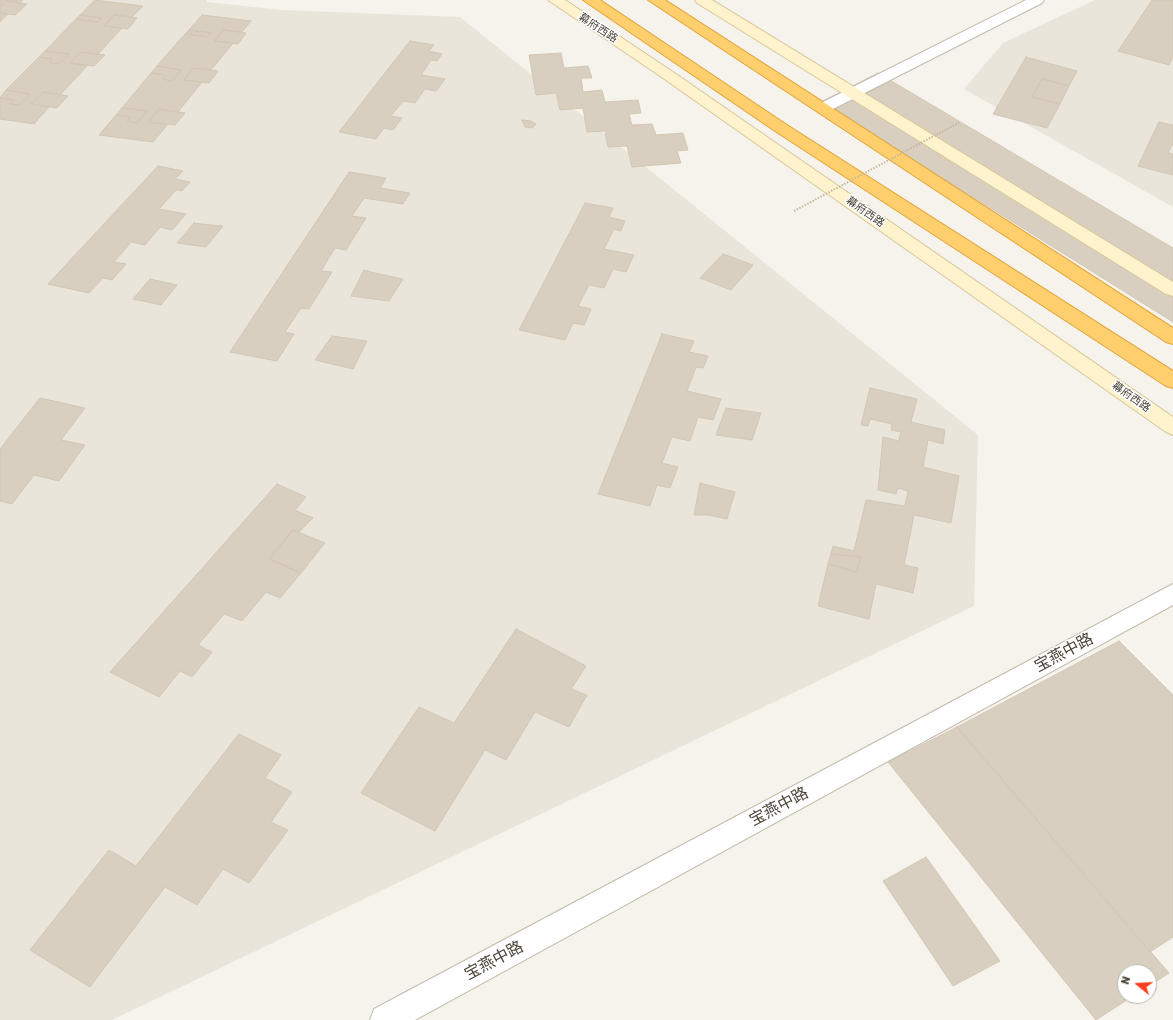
<!DOCTYPE html>
<html>
<head>
<meta charset="utf-8">
<style>
	body { margin:0 }
	#map { position:relative; width:1173px; height:1020px; overflow:hidden; background:#f6f3ec; font-family:Rubik,sans-serif }
	canvas { display:block }
	.north { position:absolute; left:1117px; top:964px; width:40px; height:40px; box-sizing:border-box; background:#fff; border:1px solid #b7b4b0; border-radius:50%; rotate:288deg; font-size:11px; font-weight:700; line-height:16px; text-align:center; color:#4b4439 }
	.north::after { content:''; display:block; margin:auto; width:14px; height:18px; background:#fc3f1d; clip-path:polygon(50% 0,100% 100%,50% 72%,0 100%) }
</style>
</head>
<body>
<div id="map">
<canvas width="1173" height="1020"></canvas>
<div class="north">N</div>
</div>
<script>
const context = document.querySelector('canvas').getContext('2d');
context.lineJoin = 'round';
function fill(path, color) {
  context.fillStyle = color;
  context.fill(path, 'evenodd');
}
function toPath(rows) {
  const path = new Path2D();
  for (const r of rows) {
    path.moveTo(r[0], r[1]);
    for (let i = 2; i < r.length; i += 2) path.lineTo(r[i], r[i + 1]);
  }
  return path;
}
function strokePath(path, color, width, dash) {
  context.strokeStyle = color;
  context.lineWidth = width;
  context.lineCap = dash ? 'butt' : 'round';
  context.setLineDash(dash || []);
  context.stroke(path);
}
function label(font, color, halo, rows, align = 'center') {
  context.font = font + ' Rubik,"Noto Sans SC",sans-serif';
  context.lineWidth = 3;
  context.setLineDash([]);
  context.textBaseline = 'middle';
  context.strokeStyle = halo;
  context.fillStyle = color;
  for (const [text, x, y, turn = 0] of rows) {
    context.save();
    context.translate(x, y);
    context.rotate((+turn || 0) * Math.PI / 180);
    context.textAlign = isNaN(turn) ? turn : align;
    if (halo) context.strokeText(text, 0, 0);
    context.fillText(text, 0, 0);
    context.restore();
  }
}
fill(toPath([
	[0,0,207,0,207,2,282,10,460,17,978,435,974,606,112,1020,0,1020],
	[1095,0,1173,0,1173,207,964,89,1003,43]
]), '#eae5da');
const building = toPath([
	[0,0,23,0,20,3,7,1,0,7,0,0],
	[95,0,143,6,132,17,114,15,104,26,122,28,98,54,81,52,70,63,87,66,60,95,43,92,31,104,49,107,34,124,0,119,0,98,14,100,10,104,19,105,30,94,6,90,39,57,53,59,49,63,59,64,69,54,45,51,76,19,98,22,102,18,80,15,95,0],
	[1152,0,1173,0,1173,57,1169,65,1118,51,1152,0],
	[7,1,27,4,15,15,0,13,0,7,7,1],
	[0,13,8,14,0,22,0,13],
	[80,15,102,18,98,22,76,19,80,15],
	[114,15,137,18,128,29,104,26,114,15],
	[202,15,251,21,242,32,223,30,214,41,233,43,211,70,193,68,184,80,202,82,178,112,159,109,149,122,167,125,153,142,99,135,116,115,130,117,127,121,137,123,147,111,122,108,151,73,166,75,162,79,172,81,181,70,157,66,185,34,207,37,211,33,189,30,202,15],
	[189,30,211,33,207,37,185,34,189,30],
	[223,30,246,33,238,44,214,41,223,30],
	[410,41,434,45,429,51,442,54,437,61,431,60,421,75,445,79,436,91,425,89,415,103,403,101,391,116,402,118,393,130,384,128,376,139,339,132,410,41],
	[45,51,69,54,59,64,49,63,53,59,39,57,45,51],
	[81,52,105,55,94,66,70,63,81,52],
	[561,53,564,68,588,66,592,78,581,78,583,92,602,90,605,102,638,100,641,113,629,114,632,125,652,124,656,135,683,133,688,150,677,151,681,163,632,167,627,146,608,147,605,131,587,132,583,108,560,110,556,93,536,95,529,55,561,53],
	[1026,57,1077,71,1069,86,1042,79,1032,97,1060,104,1047,128,993,114,1026,57],
	[157,66,181,70,172,81,162,79,166,75,151,73,157,66],
	[193,68,218,71,209,83,184,80,193,68],
	[878,73,1173,248,1173,322,821,102,878,73],
	[1042,79,1069,86,1060,104,1032,97,1042,79],
	[6,90,30,94,19,105,10,104,14,100,0,98,6,90],
	[43,92,68,96,57,108,31,104,43,92],
	[122,108,147,111,137,123,127,121,130,117,116,115,122,108],
	[159,109,185,113,175,125,149,122,159,109],
	[522,120,531,121,536,124,532,128,525,127,522,120],
	[1159,122,1173,125,1173,143,1168,153,1173,154,1173,175,1138,166,1159,122],
	[158,166,183,171,175,179,190,182,182,191,176,190,159,209,186,214,172,230,160,227,145,245,131,242,114,262,126,264,112,280,103,278,89,293,48,284,158,166],
	[349,172,386,178,380,188,410,193,403,204,364,198,352,216,366,218,346,250,335,248,321,271,332,272,309,309,301,308,285,332,294,334,277,361,230,352,349,172],
	[585,203,613,208,609,217,625,221,621,231,614,229,604,249,634,255,626,272,613,269,604,288,589,285,578,306,591,309,584,325,573,323,565,340,519,330,585,203],
	[194,223,201,224,223,226,206,247,177,243,194,223],
	[723,254,753,265,731,290,700,278,723,254],
	[364,270,375,273,403,279,389,301,351,296,364,270],
	[150,279,177,285,161,305,133,299,150,279],
	[662,334,694,341,689,352,708,356,703,368,696,367,687,391,721,399,713,420,698,417,690,441,672,437,662,463,678,467,670,488,657,485,650,506,598,494,662,334],
	[332,336,367,341,353,369,315,360,332,336],
	[870,388,917,399,911,422,945,430,943,444,928,440,923,467,959,476,951,523,914,515,904,565,918,568,913,593,876,584,869,619,818,606,828,564,857,572,861,557,831,554,833,546,854,551,866,500,905,506,908,491,898,488,896,494,878,490,883,437,899,441,901,432,891,430,892,424,870,419,868,426,861,425,870,388],
	[40,398,85,408,61,440,85,445,59,481,34,475,12,504,0,501,0,449,40,398],
	[726,408,761,413,752,440,716,435,726,408],
	[700,483,735,492,727,519,709,515,694,515,700,483],
	[277,484,306,497,295,510,313,518,299,532,293,530,269,559,301,573,280,598,266,592,242,621,224,614,198,645,212,652,192,677,180,671,159,697,110,672,277,484],
	[293,530,325,543,301,573,269,559,293,530],
	[831,554,861,557,857,572,828,564,831,554],
	[516,629,586,666,571,689,587,695,569,727,535,712,506,760,485,750,435,831,361,793,419,707,454,723,516,629],
	[1119,641,1173,695,1173,937,1150,952,957,727,1119,641],
	[957,727,1169,973,1149,986,1149,972,1125,972,1125,996,1133,996,1096,1020,888,762,957,727],
	[239,734,281,755,265,778,292,792,271,822,288,830,249,883,223,869,197,905,165,887,90,987,30,950,109,850,136,866,239,734],
	[926,857,1000,961,953,986,883,881,926,857]
]);
fill(building, '#d8cfc1');
strokePath(building, '#d3c7b4', 1);
const street = toPath([
	[1026,0,1044,0,1042,3,829,111,823,113,817,111,815,108,817,105,1026,0],
	[1173,584,1173,605,415,1020,370,1020,374,1009,1173,584]
]);
const secondary = toPath([
	[548,0,565,0,673,72,1173,417,1173,435,1166,432,663,78,548,0],
	[695,0,712,0,1173,282,1173,296,1166,294,697,3,695,0]
]);
const highway = toPath([
	[583,0,600,0,787,125,1173,371,1173,388,1166,386,775,131,583,0],
	[648,0,665,0,1173,328,1173,344,1166,342,648,0]
]);
strokePath(street, '#c2bbae', 2);
strokePath(secondary, '#d6c79b', 2);
strokePath(highway, '#e0a43c', 2);
fill(street, '#fff');
fill(secondary, '#fff3cd');
fill(highway, '#ffcf6e');
strokePath(toPath([
	[794,211,960,122]
]), '#c4b79f', 2, [1.5, 1.5]);
label('11px', '#4b4439', '#fff', [
	["幕府西路",598,28,33],
	["幕府西路",865,212,35],
	["幕府西路",1131,397,35]
]);
label('16px', '#4b4439', '#fff', [
	["宝燕中路",1064,653,-28],
	["宝燕中路",779,807,-28],
	["宝燕中路",494,961,-28]
]);
</script>
</body>
</html>
